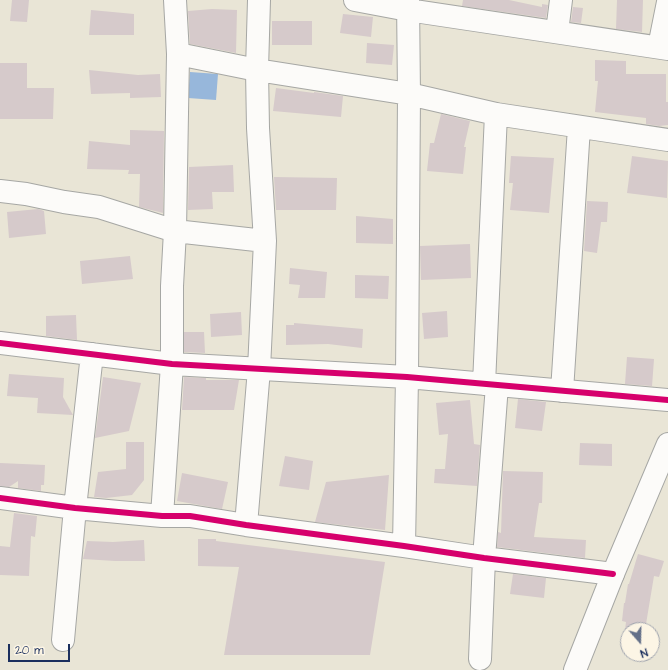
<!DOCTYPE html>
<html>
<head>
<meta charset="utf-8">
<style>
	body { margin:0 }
	#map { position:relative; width:668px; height:670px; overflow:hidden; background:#e9e5d6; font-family:"Architects Daughter",sans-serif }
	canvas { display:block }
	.north { position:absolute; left:620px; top:622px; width:40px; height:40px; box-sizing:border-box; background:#fcf5e5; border:1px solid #a2a6af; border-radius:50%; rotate:160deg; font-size:11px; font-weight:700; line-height:16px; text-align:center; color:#1b2f5e }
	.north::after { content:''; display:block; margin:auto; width:14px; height:18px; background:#636f88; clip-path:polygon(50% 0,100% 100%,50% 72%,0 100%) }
	.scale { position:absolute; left:8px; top:644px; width:62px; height:18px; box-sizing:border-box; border:2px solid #1b2f5e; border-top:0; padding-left:5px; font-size:12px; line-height:14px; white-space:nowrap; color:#1b2f5e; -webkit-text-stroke:3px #fcf5e5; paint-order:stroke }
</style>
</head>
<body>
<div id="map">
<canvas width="668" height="670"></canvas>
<div class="north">N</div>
<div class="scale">20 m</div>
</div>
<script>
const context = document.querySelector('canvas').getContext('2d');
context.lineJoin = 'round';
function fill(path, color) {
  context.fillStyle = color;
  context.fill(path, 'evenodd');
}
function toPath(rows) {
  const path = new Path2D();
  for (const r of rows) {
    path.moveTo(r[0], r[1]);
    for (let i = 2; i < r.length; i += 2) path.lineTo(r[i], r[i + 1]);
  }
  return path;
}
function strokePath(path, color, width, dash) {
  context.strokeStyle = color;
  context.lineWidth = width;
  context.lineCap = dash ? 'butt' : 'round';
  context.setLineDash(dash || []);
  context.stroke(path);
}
fill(toPath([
	[190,72,218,74,216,100,188,98]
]), '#97b7db');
fill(toPath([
	[12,0,29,0,27,22,10,21],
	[463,0,509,0,542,7,542,4,548,5,546,18,462,6],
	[617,0,643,0,642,32,616,29],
	[573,7,583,8,581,23,571,22],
	[212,9,237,10,236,53,190,44,188,11],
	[91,10,134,14,134,35,89,35],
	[343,14,373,17,371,37,340,33],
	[272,21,312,21,312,45,272,45],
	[367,43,394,45,392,65,366,63],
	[595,60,626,61,626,74,666,74,666,102,668,102,668,125,659,126,646,124,646,118,595,112,598,81,595,81],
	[0,63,27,63,27,88,54,88,53,119,0,119],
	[89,70,138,75,160,74,161,97,130,98,130,93,91,94],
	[276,88,314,93,314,92,343,96,341,117,273,111],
	[441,114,470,121,464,147,466,147,463,174,427,171,430,143,434,143],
	[130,130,164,131,163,213,139,207,140,174,128,174,129,170,87,169,89,141,130,145],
	[511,156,554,158,549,213,510,210,513,183,509,183],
	[632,156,668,161,667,198,627,193],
	[233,165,234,192,212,192,213,209,188,210,189,167],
	[274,177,337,178,336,210,276,210],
	[587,201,608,202,607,222,601,222,597,253,584,251],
	[38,209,44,211,46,234,9,238,7,212],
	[356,216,393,219,393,244,356,243],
	[470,244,471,278,421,280,420,246],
	[130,256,133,279,82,284,80,261],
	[290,268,327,272,325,298,298,298,300,285,289,284],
	[355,275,389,276,388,299,355,298],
	[447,311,448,337,424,339,422,313],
	[241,312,242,335,211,337,210,314],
	[76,315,77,340,46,336,46,316],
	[294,323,363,329,362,348,328,344,286,345,286,325,294,325],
	[184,332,204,332,205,353,184,352],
	[627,357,654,359,652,386,625,384],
	[9,374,64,378,63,397,73,415,37,413,38,398,7,396],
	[103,377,141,383,129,431,95,438],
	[184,377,206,378,206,380,239,380,234,410,182,410],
	[518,399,546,402,542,431,515,428],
	[470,400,474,444,480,445,477,486,434,483,435,469,445,469,448,434,439,435,436,403],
	[126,442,144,442,144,480,132,495,106,498,94,497,98,472,126,469],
	[580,443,612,444,612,466,579,465],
	[285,456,313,461,309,490,279,486],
	[0,463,45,465,44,485,41,485,41,491,18,488,18,481,9,487,0,486],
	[503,471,543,472,542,503,539,503,534,537,586,540,585,558,497,547,498,532,501,533],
	[182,473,228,482,222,509,177,501],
	[389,475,385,530,315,522,326,482],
	[14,513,37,516,35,537,31,536,29,576,0,575,0,546,10,547],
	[198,539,216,539,216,541,385,562,370,655,224,655,239,567,198,566],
	[144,540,145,561,115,561,83,559,87,541,113,542],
	[638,554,664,561,659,577,654,576,645,630,625,630,626,622,622,621,624,603,625,603,628,584,629,584],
	[513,574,546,578,544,598,510,594]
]), '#d6cacb');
const street = toPath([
	[355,0,408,10,668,49],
	[557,32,561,0],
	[659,47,668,2],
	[178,54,257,70,409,94,496,114,668,140],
	[0,191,26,194,64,202,99,207,175,231,265,241],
	[0,343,172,364,407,377,668,400],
	[484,384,496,114],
	[562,391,579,127],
	[0,498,75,508,162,516,190,516,246,525,404,546,484,558,613,574],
	[162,516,172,364,172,286,175,231,178,54,175,0],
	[246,525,259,369,265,241,258,128,257,70,259,0],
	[404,546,407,377,409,94,408,0],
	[63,640,75,508,92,354],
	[480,659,484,558,497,385]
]);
const secondary = toPath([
	[575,670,613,574,668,444]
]);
strokePath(street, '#a6a7a4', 24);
strokePath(secondary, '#a6a7a4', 24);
strokePath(street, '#fcfbf9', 22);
strokePath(secondary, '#fcfbf9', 22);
strokePath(toPath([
	[0,343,172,364,407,377,668,400],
	[0,498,75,508,162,516,190,516,246,525,404,546,484,558,613,574]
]), '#d6006c', 6);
</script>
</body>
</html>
